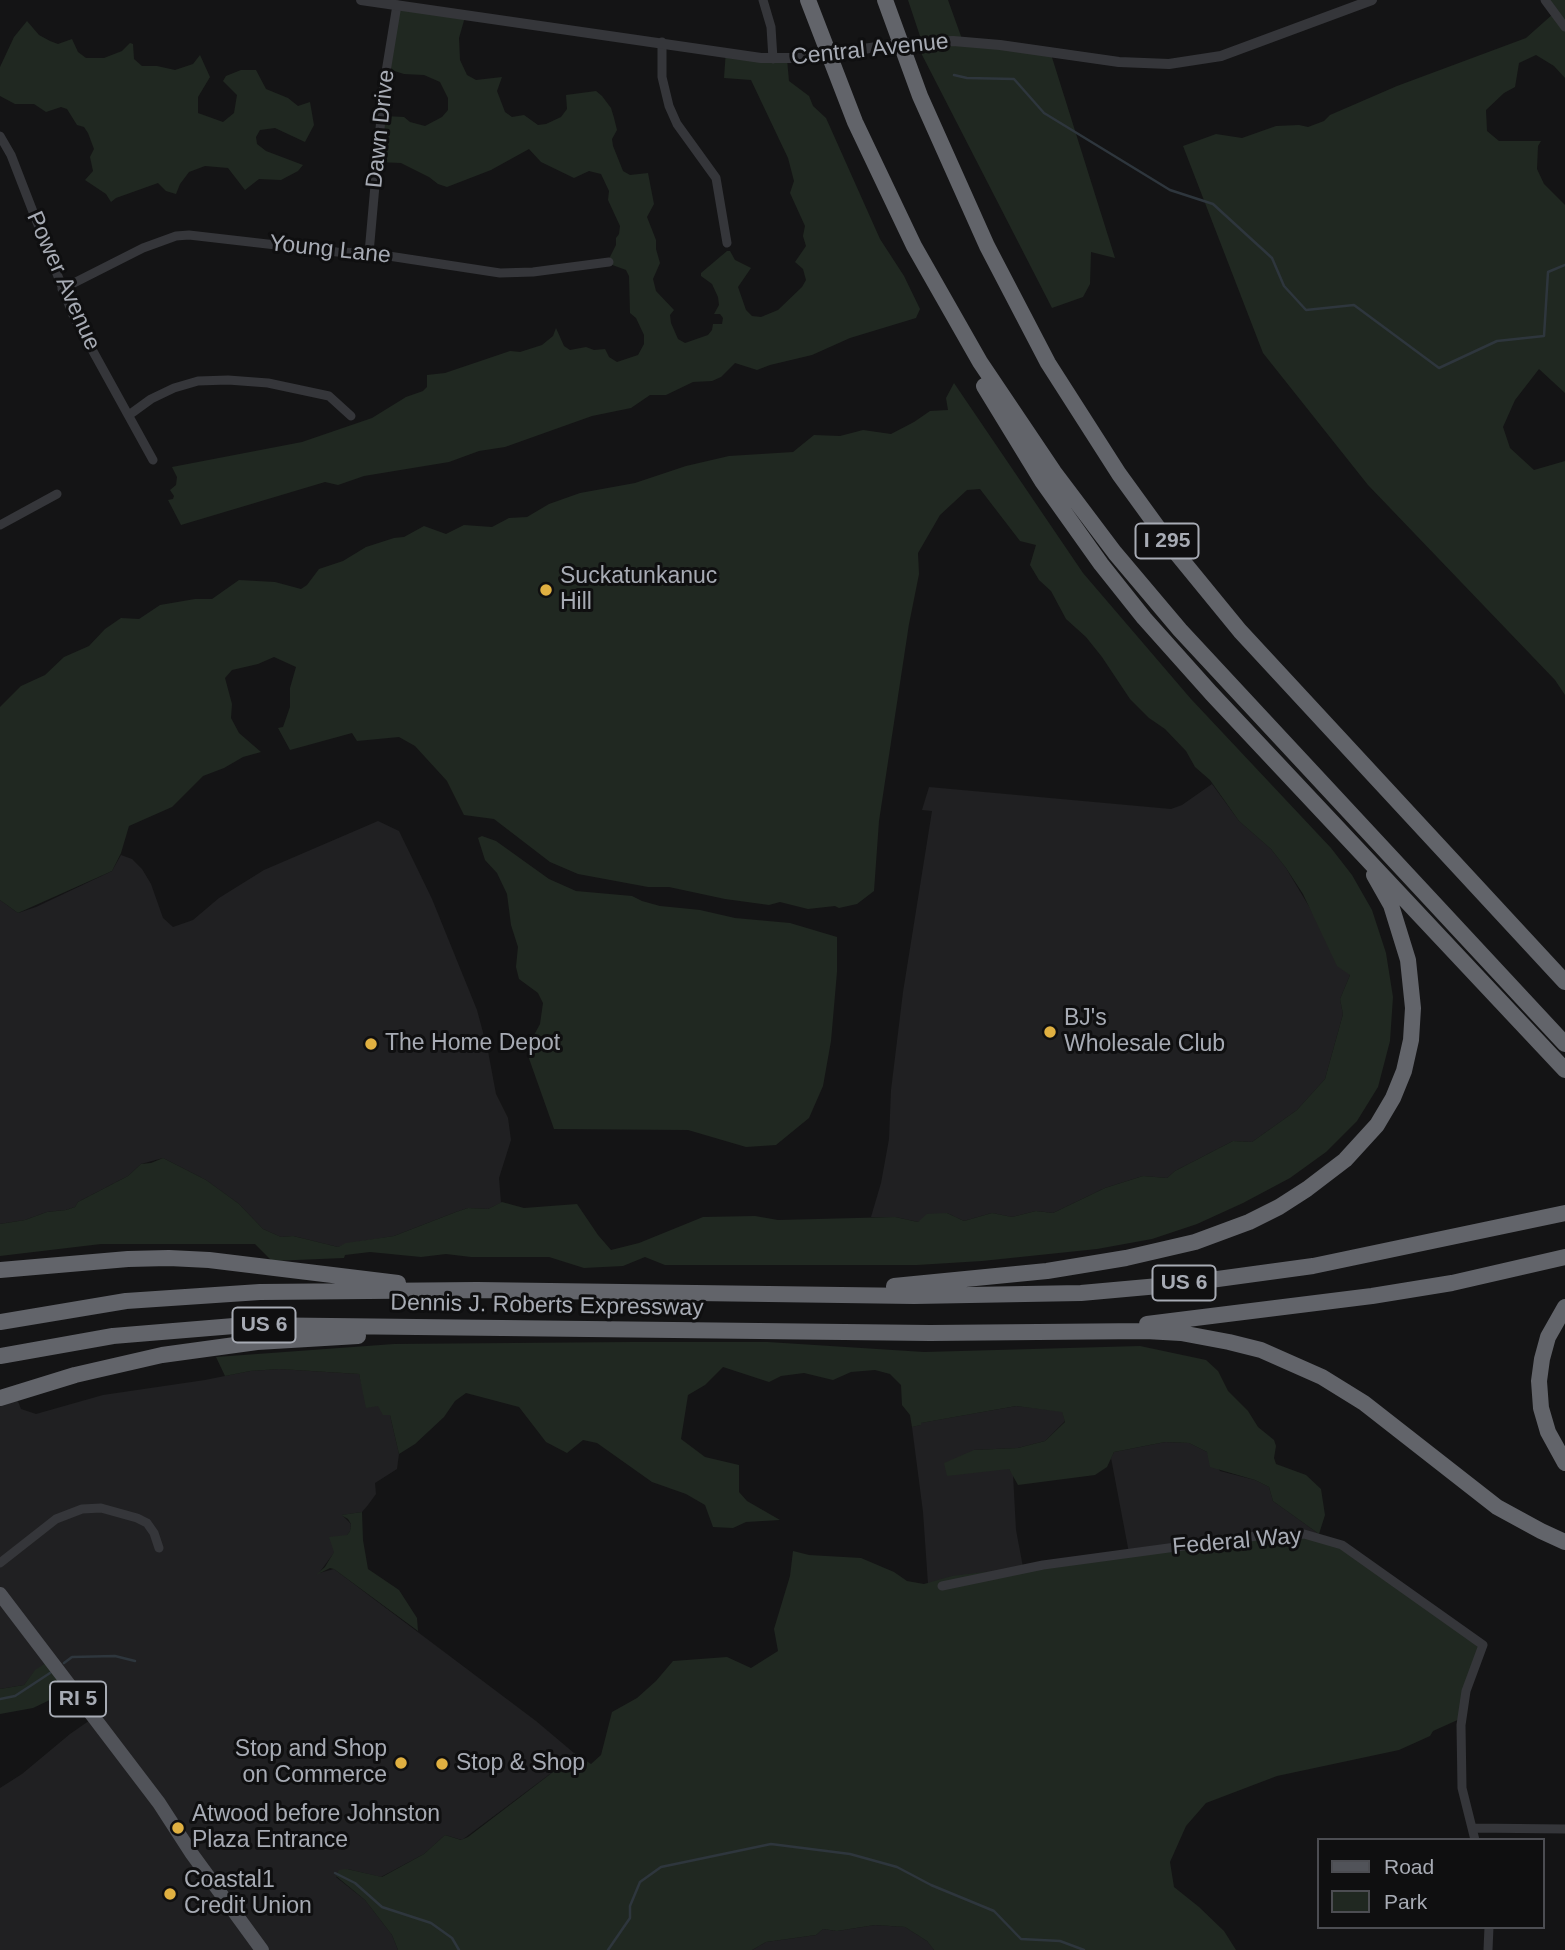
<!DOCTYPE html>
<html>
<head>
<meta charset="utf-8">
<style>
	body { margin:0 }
	#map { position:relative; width:1565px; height:1950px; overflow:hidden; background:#141415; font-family:Arial,sans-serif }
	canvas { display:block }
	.legend { position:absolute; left:1317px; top:1838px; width:228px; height:91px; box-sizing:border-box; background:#0f0f10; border:2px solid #4c4d52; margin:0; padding:9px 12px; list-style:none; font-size:21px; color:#a7abb4 }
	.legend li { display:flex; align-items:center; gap:14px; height:35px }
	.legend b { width:35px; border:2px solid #4c4d52 }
</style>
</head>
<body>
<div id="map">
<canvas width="1565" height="1950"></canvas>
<ul class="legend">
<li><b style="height:9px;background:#515359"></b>Road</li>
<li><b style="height:19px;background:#202821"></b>Park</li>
</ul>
</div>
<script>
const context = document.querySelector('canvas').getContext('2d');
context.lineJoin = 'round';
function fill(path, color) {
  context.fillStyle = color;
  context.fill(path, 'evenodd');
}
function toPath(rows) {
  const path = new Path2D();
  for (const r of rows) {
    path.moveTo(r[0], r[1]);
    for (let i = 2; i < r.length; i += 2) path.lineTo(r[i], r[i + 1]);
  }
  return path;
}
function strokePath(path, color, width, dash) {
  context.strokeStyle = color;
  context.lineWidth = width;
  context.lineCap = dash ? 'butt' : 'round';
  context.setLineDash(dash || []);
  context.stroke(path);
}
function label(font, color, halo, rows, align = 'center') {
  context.font = font + ' Arial,sans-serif';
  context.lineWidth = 6;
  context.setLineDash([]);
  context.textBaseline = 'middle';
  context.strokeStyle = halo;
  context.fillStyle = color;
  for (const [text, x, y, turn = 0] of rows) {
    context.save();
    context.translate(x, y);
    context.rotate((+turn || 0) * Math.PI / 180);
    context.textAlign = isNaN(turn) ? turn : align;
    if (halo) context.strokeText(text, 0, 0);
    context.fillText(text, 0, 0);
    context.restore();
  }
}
fill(toPath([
	[1212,784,1239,821,1271,849,1286,868,1350,975,1340,999,1343,1014,1325,1079,1297,1110,1252,1142,1233,1141,1175,1171,1167,1178,1143,1176,1105,1188,1053,1213,1036,1211,1012,1217,992,1213,964,1221,947,1213,918,1222,895,1217,871,1217,881,1183,889,1139,891,1090,903,992,932,811,922,810,929,787,1171,809,1182,805],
	[378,821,399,831,432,899,477,1010,488,1051,496,1094,508,1118,511,1140,499,1178,501,1203,488,1209,468,1208,456,1212,394,1236,346,1244,338,1247,293,1236,281,1237,263,1229,239,1204,206,1180,163,1158,141,1164,128,1176,78,1202,75,1207,66,1210,47,1212,25,1220,0,1224,0,900,18,913,36,907,112,871,121,855,132,859,142,869,151,884,163,918,173,927,193,920,219,898,264,870],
	[279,1369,359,1374,362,1385,378,1405,390,1415,399,1454,397,1469,375,1483,376,1494,368,1505,362,1512,342,1515,351,1524,350,1531,319,1573,334,1569,536,1721,574,1753,570,1759,462,1840,445,1835,424,1854,381,1877,347,1869,336,1877,365,1900,392,1935,398,1950,0,1950,0,1788,22,1774,70,1734,93,1718,52,1662,35,1671,24,1685,0,1689,0,1396,14,1391,21,1409,36,1414,103,1395,205,1380,250,1371],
	[1016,1406,1062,1411,1065,1421,1045,1441,1018,1448,974,1450,1009,1469,1013,1474,1016,1530,1023,1567,928,1584,923,1512,912,1427,920,1425,920,1423],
	[1165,1442,1189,1443,1207,1452,1220,1471,1255,1480,1269,1487,1273,1501,1319,1534,1129,1553,1111,1458,1114,1452],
	[875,1925,905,1927,927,1941,934,1950,752,1950,766,1942,816,1935,823,1929,837,1931]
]), '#202022');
fill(toPath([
	[908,0,948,0,962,39,1050,51,1115,258,1091,252,1090,284,1083,297,1052,308,919,49,917,42,921,39],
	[1545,0,1565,0,1565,78,1554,66,1536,55,1519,63,1515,87,1504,93,1486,110,1487,131,1499,141,1541,141,1538,146,1537,169,1544,184,1565,205,1565,393,1539,369,1515,400,1503,427,1510,448,1534,470,1565,461,1565,695,1555,680,1368,485,1263,353,1183,146,1216,134,1242,138,1276,126,1299,125,1308,127,1324,121,1330,115,1397,86,1526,38,1553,14],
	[397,8,465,17,459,38,460,60,467,75,476,80,502,77,497,91,505,112,512,117,524,115,538,125,546,124,561,117,567,109,566,95,596,91,602,96,611,108,614,118,617,130,612,139,613,146,623,171,630,175,648,173,654,204,647,217,656,240,656,249,660,263,653,279,656,291,674,310,670,315,671,323,678,339,685,343,708,335,712,330,713,324,722,324,723,318,720,314,714,314,719,305,718,297,712,284,701,276,701,273,727,251,730,251,735,260,751,268,738,287,746,310,752,316,761,317,778,310,802,287,806,280,803,269,795,262,806,246,803,236,805,226,790,193,794,181,788,158,751,80,724,78,726,50,787,59,789,81,809,96,813,106,826,118,880,239,904,276,920,309,916,318,850,338,812,355,770,365,757,370,735,363,721,377,712,381,693,382,666,395,650,395,631,408,592,416,505,447,479,451,449,462,364,476,338,485,325,482,181,525,168,500,173,499,174,496,170,490,176,485,177,477,172,467,302,442,372,418,406,397,423,391,427,387,427,375,445,373,510,351,520,352,542,345,553,336,556,328,564,346,570,350,586,347,594,350,605,349,609,357,617,362,638,355,644,344,644,335,636,318,630,313,629,276,626,270,607,263,616,245,616,238,619,234,620,226,608,200,609,191,601,174,589,171,574,178,541,162,529,149,491,170,447,187,438,184,429,177,401,163,378,162,384,116,404,117,410,122,425,126,442,117,448,110,448,98,440,82,424,75,404,74,388,69],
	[27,21,39,35,50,41,58,44,72,39,78,52,86,58,104,58,122,51,130,43,133,44,134,59,142,66,157,66,175,70,193,64,200,55,210,77,198,97,198,113,223,122,234,113,237,95,223,81,226,76,241,70,256,70,266,89,288,98,298,106,310,102,314,125,305,142,275,128,260,130,256,137,257,144,266,151,303,165,298,171,281,180,259,179,245,190,228,168,205,166,189,172,180,184,176,194,166,191,158,183,116,198,111,202,106,194,85,180,93,171,90,157,94,149,88,133,84,127,77,125,67,109,61,107,46,112,34,104,15,104,0,96,0,67,14,37],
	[954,383,1083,573,1191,699,1331,848,1352,875,1372,910,1386,953,1393,997,1390,1041,1378,1087,1357,1121,1326,1152,1290,1178,1243,1203,1197,1224,1152,1239,1097,1249,982,1261,917,1265,665,1265,645,1257,623,1266,584,1268,549,1257,471,1257,446,1254,421,1257,370,1252,345,1255,344,1258,272,1261,255,1244,101,1244,0,1256,0,1224,25,1220,47,1212,66,1210,75,1207,78,1202,128,1176,141,1164,151,1163,163,1158,206,1180,239,1204,263,1229,281,1237,293,1236,338,1247,346,1243,394,1236,456,1212,468,1208,488,1209,502,1202,524,1208,577,1204,598,1235,611,1250,639,1243,703,1217,755,1216,778,1220,895,1217,918,1222,927,1214,947,1213,964,1221,992,1213,1012,1217,1036,1211,1053,1213,1105,1188,1143,1176,1167,1178,1175,1171,1233,1141,1252,1142,1297,1110,1325,1079,1343,1014,1340,999,1350,975,1337,966,1303,894,1286,868,1271,849,1239,821,1210,780,1195,767,1186,751,1165,729,1149,718,1130,699,1102,657,1086,637,1066,619,1051,591,1039,580,1030,565,1036,545,1020,541,980,489,967,490,940,515,918,553,919,574,909,624,879,821,874,891,857,904,839,908,835,906,808,909,780,902,769,905,725,899,669,887,648,887,578,874,550,862,494,819,464,815,447,781,415,746,399,737,357,741,352,733,290,750,278,728,283,727,290,707,290,688,296,667,274,657,258,664,232,670,225,678,232,704,231,718,239,733,261,752,243,757,224,768,203,776,172,807,129,826,121,853,112,871,18,913,0,900,0,707,21,686,45,675,64,657,89,646,105,629,121,618,139,619,160,605,195,599,212,599,239,580,275,582,301,589,307,585,319,569,343,561,366,547,394,538,404,537,424,526,446,534,464,525,492,527,509,518,527,517,549,504,580,493,635,483,686,466,729,456,793,452,814,435,840,436,863,430,891,434,914,422,930,411,948,410,946,398],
	[482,836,496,841,549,879,576,891,632,896,642,901,660,906,700,910,735,918,790,923,837,937,837,972,831,1041,823,1086,809,1118,776,1145,746,1147,688,1130,554,1129,526,1050,540,1024,543,1003,538,993,519,979,516,967,518,947,511,925,507,894,497,873,485,860,478,838],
	[630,1342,768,1342,924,1352,1140,1346,1206,1360,1218,1371,1228,1391,1248,1411,1258,1427,1274,1440,1276,1446,1274,1458,1276,1464,1306,1475,1321,1489,1325,1515,1319,1534,1273,1501,1269,1487,1255,1480,1210,1467,1207,1452,1189,1443,1165,1442,1114,1452,1107,1467,1095,1475,1018,1485,1009,1469,947,1476,944,1463,974,1450,1018,1448,1045,1441,1065,1422,1062,1412,1016,1406,921,1423,921,1425,912,1427,910,1415,902,1405,901,1385,890,1374,875,1370,851,1372,833,1380,804,1373,781,1376,769,1382,723,1367,705,1385,688,1395,681,1439,705,1457,739,1465,739,1492,747,1501,780,1520,746,1522,733,1528,713,1527,705,1505,686,1494,652,1482,597,1443,583,1440,567,1453,546,1442,519,1407,466,1393,455,1401,444,1417,415,1444,399,1454,390,1415,383,1415,378,1406,366,1408,359,1374,279,1369,250,1371,225,1376,216,1357,394,1344],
	[362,1512,363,1540,368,1569,399,1590,417,1618,418,1631,334,1569,330,1568,316,1575,325,1567,334,1552,329,1537,347,1535,350,1531,351,1524,348,1519,341,1515],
	[1295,1534,1349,1551,1480,1645,1462,1718,1433,1731,1430,1736,1399,1750,1277,1776,1206,1803,1186,1826,1170,1862,1174,1887,1199,1907,1224,1931,1236,1950,934,1950,927,1941,905,1927,875,1925,837,1931,823,1929,816,1935,766,1942,752,1950,398,1950,392,1935,365,1900,336,1876,339,1870,347,1869,382,1877,424,1854,445,1835,461,1840,468,1837,570,1759,574,1753,591,1764,601,1755,612,1712,637,1698,656,1681,673,1661,727,1657,751,1668,778,1651,774,1629,790,1576,793,1551,809,1555,861,1558,894,1572,907,1581,924,1584,952,1576],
	[49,1661,69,1685,54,1698,33,1708,0,1714,0,1689,24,1685,35,1670]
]), '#202821');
strokePath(toPath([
	[954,75,967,78,1014,79,1044,113,1170,190,1213,204,1272,258,1284,286,1306,310,1354,305,1439,368,1497,341,1544,336,1548,272,1565,265],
	[64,1663,72,1657,115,1656,135,1661],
	[0,1699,15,1696,50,1673],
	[335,1873,355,1883,382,1907,431,1923,452,1938,459,1950],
	[608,1950,630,1918,630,1906,640,1882,661,1867,771,1844,850,1854,897,1867,931,1885,994,1911,1021,1939,1060,1941,1084,1950]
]), '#2e363d', 2.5);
strokePath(toPath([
	[763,0,771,27,773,59],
	[1545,0,1565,27],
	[662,42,662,77,669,106,677,124,716,178,727,243],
	[0,136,11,155,73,315,153,460],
	[369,253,384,84,397,5],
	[62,289,143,248,176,236,189,235,337,252,369,253,500,273,533,272,609,262],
	[129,415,151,399,174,388,198,381,228,380,268,383,329,396,351,416],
	[0,525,57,494],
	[0,1563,56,1519,82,1509,101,1508,137,1518,147,1523,154,1533,159,1548],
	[942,1586,1043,1565,1257,1536,1304,1534,1342,1545,1483,1645,1466,1691,1461,1725,1462,1788,1475,1840],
	[1472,1828,1565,1829],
	[1488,1950,1489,1927]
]), '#35363a', 9);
strokePath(toPath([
	[361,0,761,58,802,58,904,43,953,41,1000,45,1119,62,1169,64,1221,56,1372,0]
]), '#35363a', 10);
strokePath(toPath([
	[0,1594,159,1803,192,1854,262,1950]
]), '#515359', 14);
strokePath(toPath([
	[808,0,855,122,914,246,980,362,1054,472,1115,553,1180,630,1565,1044],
	[885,0,920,96,987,246,1048,363,1119,474,1177,554,1240,631,1565,982],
	[984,386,1042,481,1101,564,1144,618,1211,693,1565,1070],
	[0,1270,128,1259,169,1258,209,1260,398,1283],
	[894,1286,1047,1271,1126,1258,1195,1242,1249,1222,1279,1207,1307,1189,1345,1160,1377,1125,1393,1098,1404,1071,1411,1040,1413,1008,1408,960,1391,905,1374,875],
	[1565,1307,1548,1337,1542,1359,1539,1381,1541,1408,1548,1432,1565,1463],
	[0,1322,126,1301,260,1292,477,1290,914,1296,1081,1293,1181,1284,1313,1266,1565,1213],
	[1147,1324,1372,1296,1452,1283,1565,1257],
	[0,1356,113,1336,246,1325,930,1333,1146,1331,1181,1333,1229,1342,1261,1350,1322,1377,1364,1403,1497,1507,1541,1531,1565,1542],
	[0,1398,75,1375,162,1355,257,1342,358,1336]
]), '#62646a', 16);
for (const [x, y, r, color] of [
	[546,590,7,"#e0b041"],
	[1050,1032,7,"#e0b041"],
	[371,1044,7,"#e0b041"],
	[401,1763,7,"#e0b041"],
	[442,1764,7,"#e0b041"],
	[178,1828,7,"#e0b041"],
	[170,1894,7,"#e0b041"]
]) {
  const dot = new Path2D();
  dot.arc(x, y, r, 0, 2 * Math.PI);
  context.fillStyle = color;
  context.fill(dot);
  strokePath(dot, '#0f0f10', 2.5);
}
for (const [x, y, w] of [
	[1167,541,63],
	[1184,1283,63],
	[264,1325,63],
	[78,1699,56]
]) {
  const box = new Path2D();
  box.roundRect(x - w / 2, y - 17.5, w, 35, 5);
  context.fillStyle = '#0f0f10';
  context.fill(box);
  strokePath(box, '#a7abb4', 2);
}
label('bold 21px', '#a7abb4', null, [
	["I 295",1167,541],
	["US 6",1184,1283],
	["US 6",264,1325],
	["RI 5",78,1699]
]);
label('23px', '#a7abb4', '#0f0f10', [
	["Central Avenue",870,50,-6],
	["Dawn Drive",381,129,-84],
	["Young Lane",330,250,6],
	["Power Avenue",63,281,66],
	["Dennis J. Roberts Expressway",547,1306,1],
	["Federal Way",1237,1542,-5]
]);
label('23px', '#a7abb4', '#0f0f10', [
	["Suckatunkanuc",560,577],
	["Hill",560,603],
	["BJ's",1064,1019],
	["Wholesale Club",1064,1045],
	["The Home Depot",385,1044],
	["Stop and Shop",387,1750,"right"],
	["on Commerce",387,1776,"right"],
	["Stop & Shop",456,1764],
	["Atwood before Johnston",192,1815],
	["Plaza Entrance",192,1841],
	["Coastal1",184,1881],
	["Credit Union",184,1907]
], 'left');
</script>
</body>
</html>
